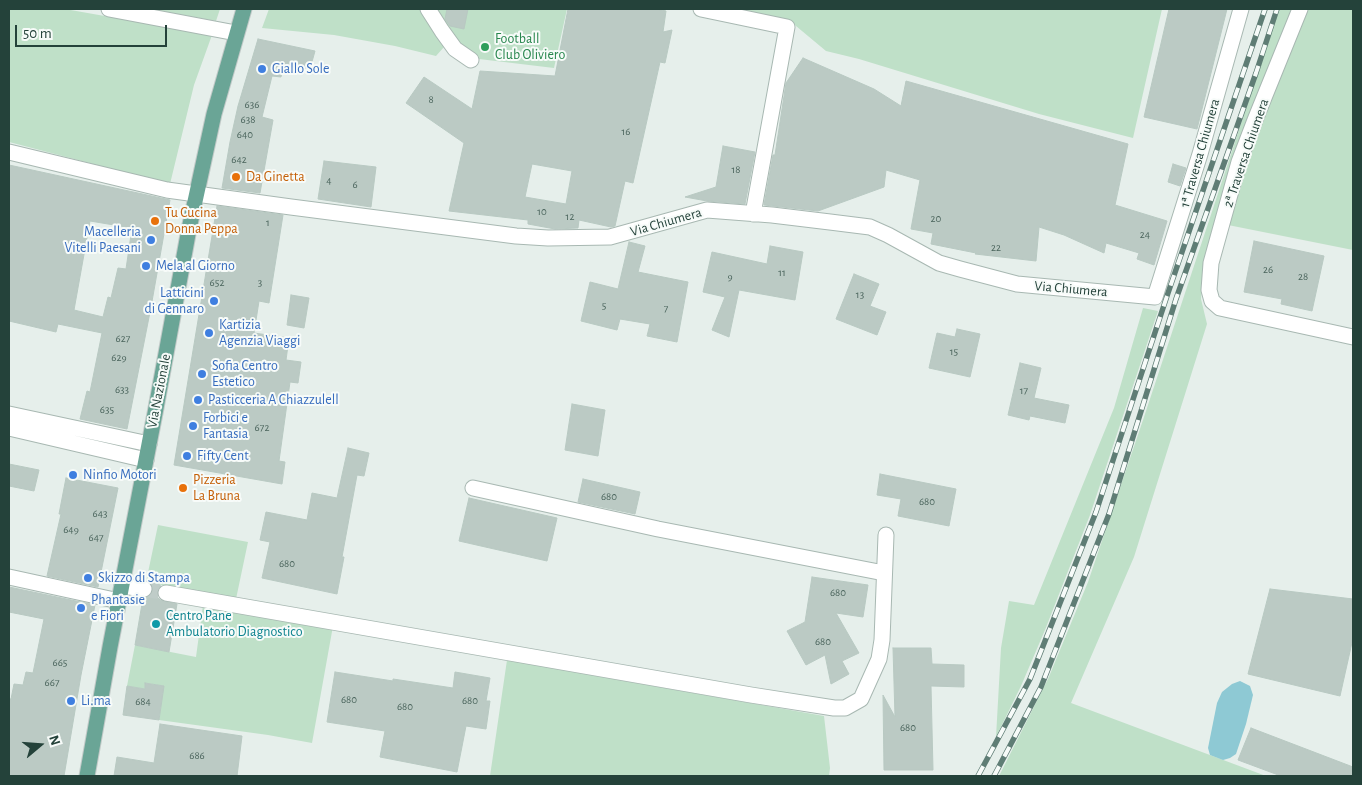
<!DOCTYPE html>
<html>
<head>
<meta charset="utf-8">
<style>
	body { margin:0 }
	#map { position:relative; width:1362px; height:785px; overflow:hidden; background:#e6efeb; font-family:"Alegreya Sans",sans-serif }
	canvas { display:block }
	.frame { position:absolute; inset:0; border:10px solid #24423a; pointer-events:none }
	.north { position:absolute; left:15px; top:720px; width:50px; height:50px; -webkit-text-stroke:4px #f7fbf9; paint-order:stroke; rotate:72deg; font-size:14px; font-weight:700; line-height:20px; text-align:center; color:#24423a }
	.north::after { content:''; display:block; margin:auto; width:18px; height:22px; background:#24423a; clip-path:polygon(50% 0,100% 100%,50% 72%,0 100%) }
	.scale { position:absolute; left:15px; top:25px; width:152px; height:22px; box-sizing:border-box; border:2px solid #24423a; border-top:0; padding-left:6px; font-size:15px; line-height:18px; white-space:nowrap; color:#24423a; -webkit-text-stroke:4px #f7fbf9; paint-order:stroke }
</style>
</head>
<body>
<div id="map">
<canvas width="1362" height="785"></canvas>
<div class="frame"></div>
<div class="north">N</div>
<div class="scale">50 m</div>
</div>
<script>
const context = document.querySelector('canvas').getContext('2d');
context.lineJoin = 'round';
function fill(path, color) {
  context.fillStyle = color;
  context.fill(path, 'evenodd');
}
function toPath(rows) {
  const path = new Path2D();
  for (const r of rows) {
    path.moveTo(r[0], r[1]);
    for (let i = 2; i < r.length; i += 2) path.lineTo(r[i], r[i + 1]);
  }
  return path;
}
function strokePath(path, color, width, dash) {
  context.strokeStyle = color;
  context.lineWidth = width;
  context.lineCap = dash ? 'butt' : 'round';
  context.setLineDash(dash || []);
  context.stroke(path);
}
function label(font, color, halo, rows, align = 'center') {
  context.font = font + ' "Alegreya Sans",sans-serif';
  context.lineWidth = 4;
  context.setLineDash([]);
  context.textBaseline = 'middle';
  context.strokeStyle = halo;
  context.fillStyle = color;
  for (const [text, x, y, turn = 0] of rows) {
    context.save();
    context.translate(x, y);
    context.rotate((+turn || 0) * Math.PI / 180);
    context.textAlign = isNaN(turn) ? turn : align;
    if (halo) context.strokeText(text, 0, 0);
    context.fillText(text, 0, 0);
    context.restore();
  }
}
fill(toPath([
	[9,9,65,9,212,35,194,85,170,184,9,142],
	[150,9,220,9,216,21],
	[269,9,420,9,444,47,436,56,395,46,334,35,262,28],
	[435,9,567,9,554,68,479,59,450,35],
	[726,9,1162,9,1133,138,1039,114,859,59,826,51,790,21],
	[1279,9,1292,9,1203,265,1201,299,1207,324,1134,557,1071,703,1266,776,999,776,1048,679,1088,582,1143,420],
	[1305,9,1353,9,1353,250,1228,225,1247,157],
	[1143,308,1158,311,1090,515,1045,630,1021,686,996,737,1001,648,1009,601,1034,605,1114,408],
	[158,525,248,542,236,599,146,582],
	[203,605,333,626,312,743,268,735,159,720,163,686,146,683,145,689,127,686,135,645,196,657],
	[507,660,824,716,830,768,829,776,804,776,798,775,797,776,490,776]
]), '#bfe0c8');
fill(toPath([
	[1240,681,1250,686,1253,695,1246,724,1236,754,1230,758,1223,760,1210,755,1208,748,1217,703,1222,692,1232,684]
]), '#8ec9d4');
const building = toPath([
	[447,9,468,9,464,29,450,26,445,19,447,9],
	[568,9,657,9,666,11,663,32,672,30,665,63,660,62,633,183,625,181,615,226,611,227,579,220,578,228,555,229,528,224,528,220,449,211,464,143,406,103,424,77,472,109,480,71,555,76,568,9],
	[532,164,572,171,566,204,525,197,532,164],
	[1169,9,1227,9,1197,129,1144,117,1169,9],
	[258,39,315,51,310,69,284,64,281,77,272,76,262,117,273,120,260,193,222,188,230,142,238,106,258,39],
	[803,58,874,89,901,106,906,81,1128,144,1115,205,1167,221,1154,265,1137,259,1139,253,1106,243,1104,253,1064,235,1039,227,1036,261,975,254,976,253,931,244,933,233,911,229,920,180,886,170,884,187,818,211,764,205,773,155,775,155,786,83,803,58],
	[723,146,755,152,745,204,707,201,685,197,716,187,723,146],
	[324,161,376,167,371,207,318,199,324,161],
	[1173,164,1186,168,1180,186,1168,182,1173,164],
	[9,165,170,200,151,307,127,429,80,419,87,391,90,392,102,333,58,324,56,332,9,321,9,165],
	[90,221,132,228,126,269,118,268,111,298,108,297,103,317,74,310,90,221],
	[217,206,283,215,269,303,259,301,254,333,289,338,286,360,301,362,298,383,290,382,279,461,285,462,282,484,174,465,217,206],
	[1254,241,1324,256,1312,311,1281,304,1282,299,1244,292,1254,241],
	[629,242,645,246,638,272,688,282,677,342,647,336,650,324,620,319,617,330,581,321,590,282,618,289,629,242],
	[770,246,803,252,795,300,739,290,729,337,712,330,725,297,703,292,712,252,767,264,770,246],
	[854,274,879,284,870,306,886,312,877,335,836,319,854,274],
	[291,295,309,298,304,328,287,325,291,295],
	[957,329,980,334,970,377,929,368,937,333,955,337,957,329],
	[1020,363,1041,368,1034,398,1069,405,1065,423,1030,416,1029,420,1008,415,1020,363],
	[572,404,605,410,598,456,565,450,572,404],
	[348,448,369,453,364,476,357,475,342,557,344,557,337,594,262,578,270,542,260,540,266,512,307,520,312,493,337,498,348,448],
	[9,464,39,470,34,491,9,486,9,464],
	[880,474,956,489,949,526,898,516,901,499,877,495,880,474],
	[66,478,118,488,98,587,47,576,61,514,59,514,66,478],
	[583,479,640,492,635,514,578,502,583,479],
	[469,498,557,518,547,561,459,541,469,498],
	[812,577,868,585,863,617,836,613,859,653,842,661,849,674,831,684,825,655,806,665,787,631,805,622,812,577],
	[151,583,161,586,157,592,157,597,160,600,177,604,169,652,135,645,143,598,148,597,152,594,153,590,151,583],
	[9,587,95,605,81,675,64,776,9,776,9,699,11,699,14,684,23,685,26,672,33,673,44,619,9,612,9,587],
	[1270,589,1353,599,1353,638,1340,696,1248,674,1270,589],
	[893,648,931,648,932,664,964,665,964,687,931,686,933,770,884,770,883,695,895,717,893,648],
	[335,672,393,681,393,679,453,688,455,672,490,678,486,701,490,701,486,729,466,726,457,772,380,757,385,731,327,722,335,672],
	[145,683,164,686,159,720,123,715,127,686,145,689,145,683],
	[160,724,242,736,237,776,114,776,117,757,154,763,160,724],
	[1251,728,1353,767,1353,776,1281,776,1238,760,1251,728]
]);
fill(building, '#bbcac4');
strokePath(building, '#b8c9c2', 1);
strokePath(toPath([
	[144,589,166,593]
]), '#bfccc8', 15, [15, 8]);
const minor = toPath([
	[109,9,236,33],
	[428,9,442,31,455,49,471,60],
	[701,9,787,27,753,214],
	[1300,9,1255,120,1239,162,1211,263,1209,290,1212,301,1220,308,1353,337],
	[9,152,167,190,291,207,516,236,548,238,610,237,707,210,772,215,830,222,870,227,888,235,939,263,960,269,1017,284,1155,297,1200,154,1241,9],
	[9,414,149,444],
	[9,428,146,460],
	[473,488,658,529,884,573],
	[9,577,119,601],
	[122,586,144,589],
	[166,593,751,695,834,708,845,708,861,699,879,659,882,640,886,535]
]);
const major = toPath([
	[87,776,110,647,156,408,189,229,214,114,244,9]
]);
strokePath(minor, '#a8b8b2', 17);
strokePath(major, '#c2cac8', 17);
strokePath(minor, '#fff', 15);
strokePath(major, '#6aa596', 15);
const rail = toPath([
	[978,776,1030,679,1096,512,1167,296,1265,9],
	[994,776,1041,687,1109,514,1176,299,1256,73,1277,9]
]);
strokePath(rail, '#5f7d75', 5.5);
strokePath(rail, '#f7fbf9', 4, [11]);
for (const [x, y, r, color] of [
	[485,47,5,"#2e9e5b"],
	[262,69,5,"#3f7fe0"],
	[236,177,5,"#e8710a"],
	[155,221,5,"#e8710a"],
	[151,240,5,"#3f7fe0"],
	[146,266,5,"#3f7fe0"],
	[214,301,5,"#3f7fe0"],
	[209,333,5,"#3f7fe0"],
	[202,374,5,"#3f7fe0"],
	[198,400,5,"#3f7fe0"],
	[193,426,5,"#3f7fe0"],
	[187,456,5,"#3f7fe0"],
	[73,475,5,"#3f7fe0"],
	[183,488,5,"#e8710a"],
	[88,578,5,"#3f7fe0"],
	[81,608,5,"#3f7fe0"],
	[156,624,5,"#0f9aa8"],
	[71,701,5,"#3f7fe0"]
]) {
  const dot = new Path2D();
  dot.arc(x, y, r, 0, 2 * Math.PI);
  context.fillStyle = color;
  context.fill(dot);
  strokePath(dot, '#f7fbf9', 2);
}
label('11px', '#4a645c', null, [
	["8",431,100],
	["636",252,105],
	["638",248,120],
	["16",626,132],
	["640",245,135],
	["642",239,160],
	["18",736,170],
	["4",329,181],
	["6",355,185],
	["10",542,212],
	["12",570,217],
	["20",936,219],
	["1",268,223],
	["24",1145,235],
	["22",996,248],
	["26",1268,270],
	["11",782,273],
	["9",730,277],
	["28",1303,277],
	["652",217,283],
	["3",260,283],
	["13",860,295],
	["5",604,306],
	["7",666,309],
	["627",123,339],
	["15",954,352],
	["629",119,358],
	["633",122,390],
	["17",1024,391],
	["635",107,410],
	["672",262,428],
	["680",609,497],
	["680",927,502],
	["643",100,514],
	["649",71,530],
	["647",96,538],
	["680",287,564],
	["680",838,593],
	["680",823,642],
	["665",60,663],
	["667",52,683],
	["680",349,700],
	["680",470,701],
	["684",143,702],
	["680",405,707],
	["680",908,728],
	["686",197,756]
]);
label('14px', '#27864d', '#f7fbf9', [
	["Football",495,39],
	["Club Oliviero",495,55]
], 'left');
label('14px', '#366cbe', '#f7fbf9', [
	["Giallo Sole",272,69],
	["Macelleria",141,232,"right"],
	["Vitelli Paesani",141,248,"right"],
	["Mela al Giorno",156,266],
	["Latticini",204,293,"right"],
	["di Gennaro",204,309,"right"],
	["Kartizia",219,325],
	["Agenzia Viaggi",219,341],
	["Sofia Centro",212,366],
	["Estetico",212,382],
	["Pasticceria A Chiazzulell",208,400],
	["Forbici e",203,418],
	["Fantasia",203,434],
	["Fifty Cent",197,456],
	["Ninfio Motori",83,475],
	["Skizzo di Stampa",98,578],
	["Phantasie",91,600],
	["e Fiori",91,616],
	["Li.ma",81,701]
], 'left');
label('14px', '#24423a', '#f7fbf9', [
	["1ª Traversa Chiumera",1200,153,-74],
	["2ª Traversa Chiumera",1246,153,-71],
	["Via Chiumera",666,222,-16],
	["Via Chiumera",1071,289,5],
	["Via Nazionale",159,391,-79]
]);
label('14px', '#c56008', '#f7fbf9', [
	["Da Ginetta",246,177],
	["Tu Cucina",165,213],
	["Donna Peppa",165,229],
	["Pizzeria",193,480],
	["La Bruna",193,496]
], 'left');
label('14px', '#0d838f', '#f7fbf9', [
	["Centro Pane",166,616],
	["Ambulatorio Diagnostico",166,632]
], 'left');
</script>
</body>
</html>
